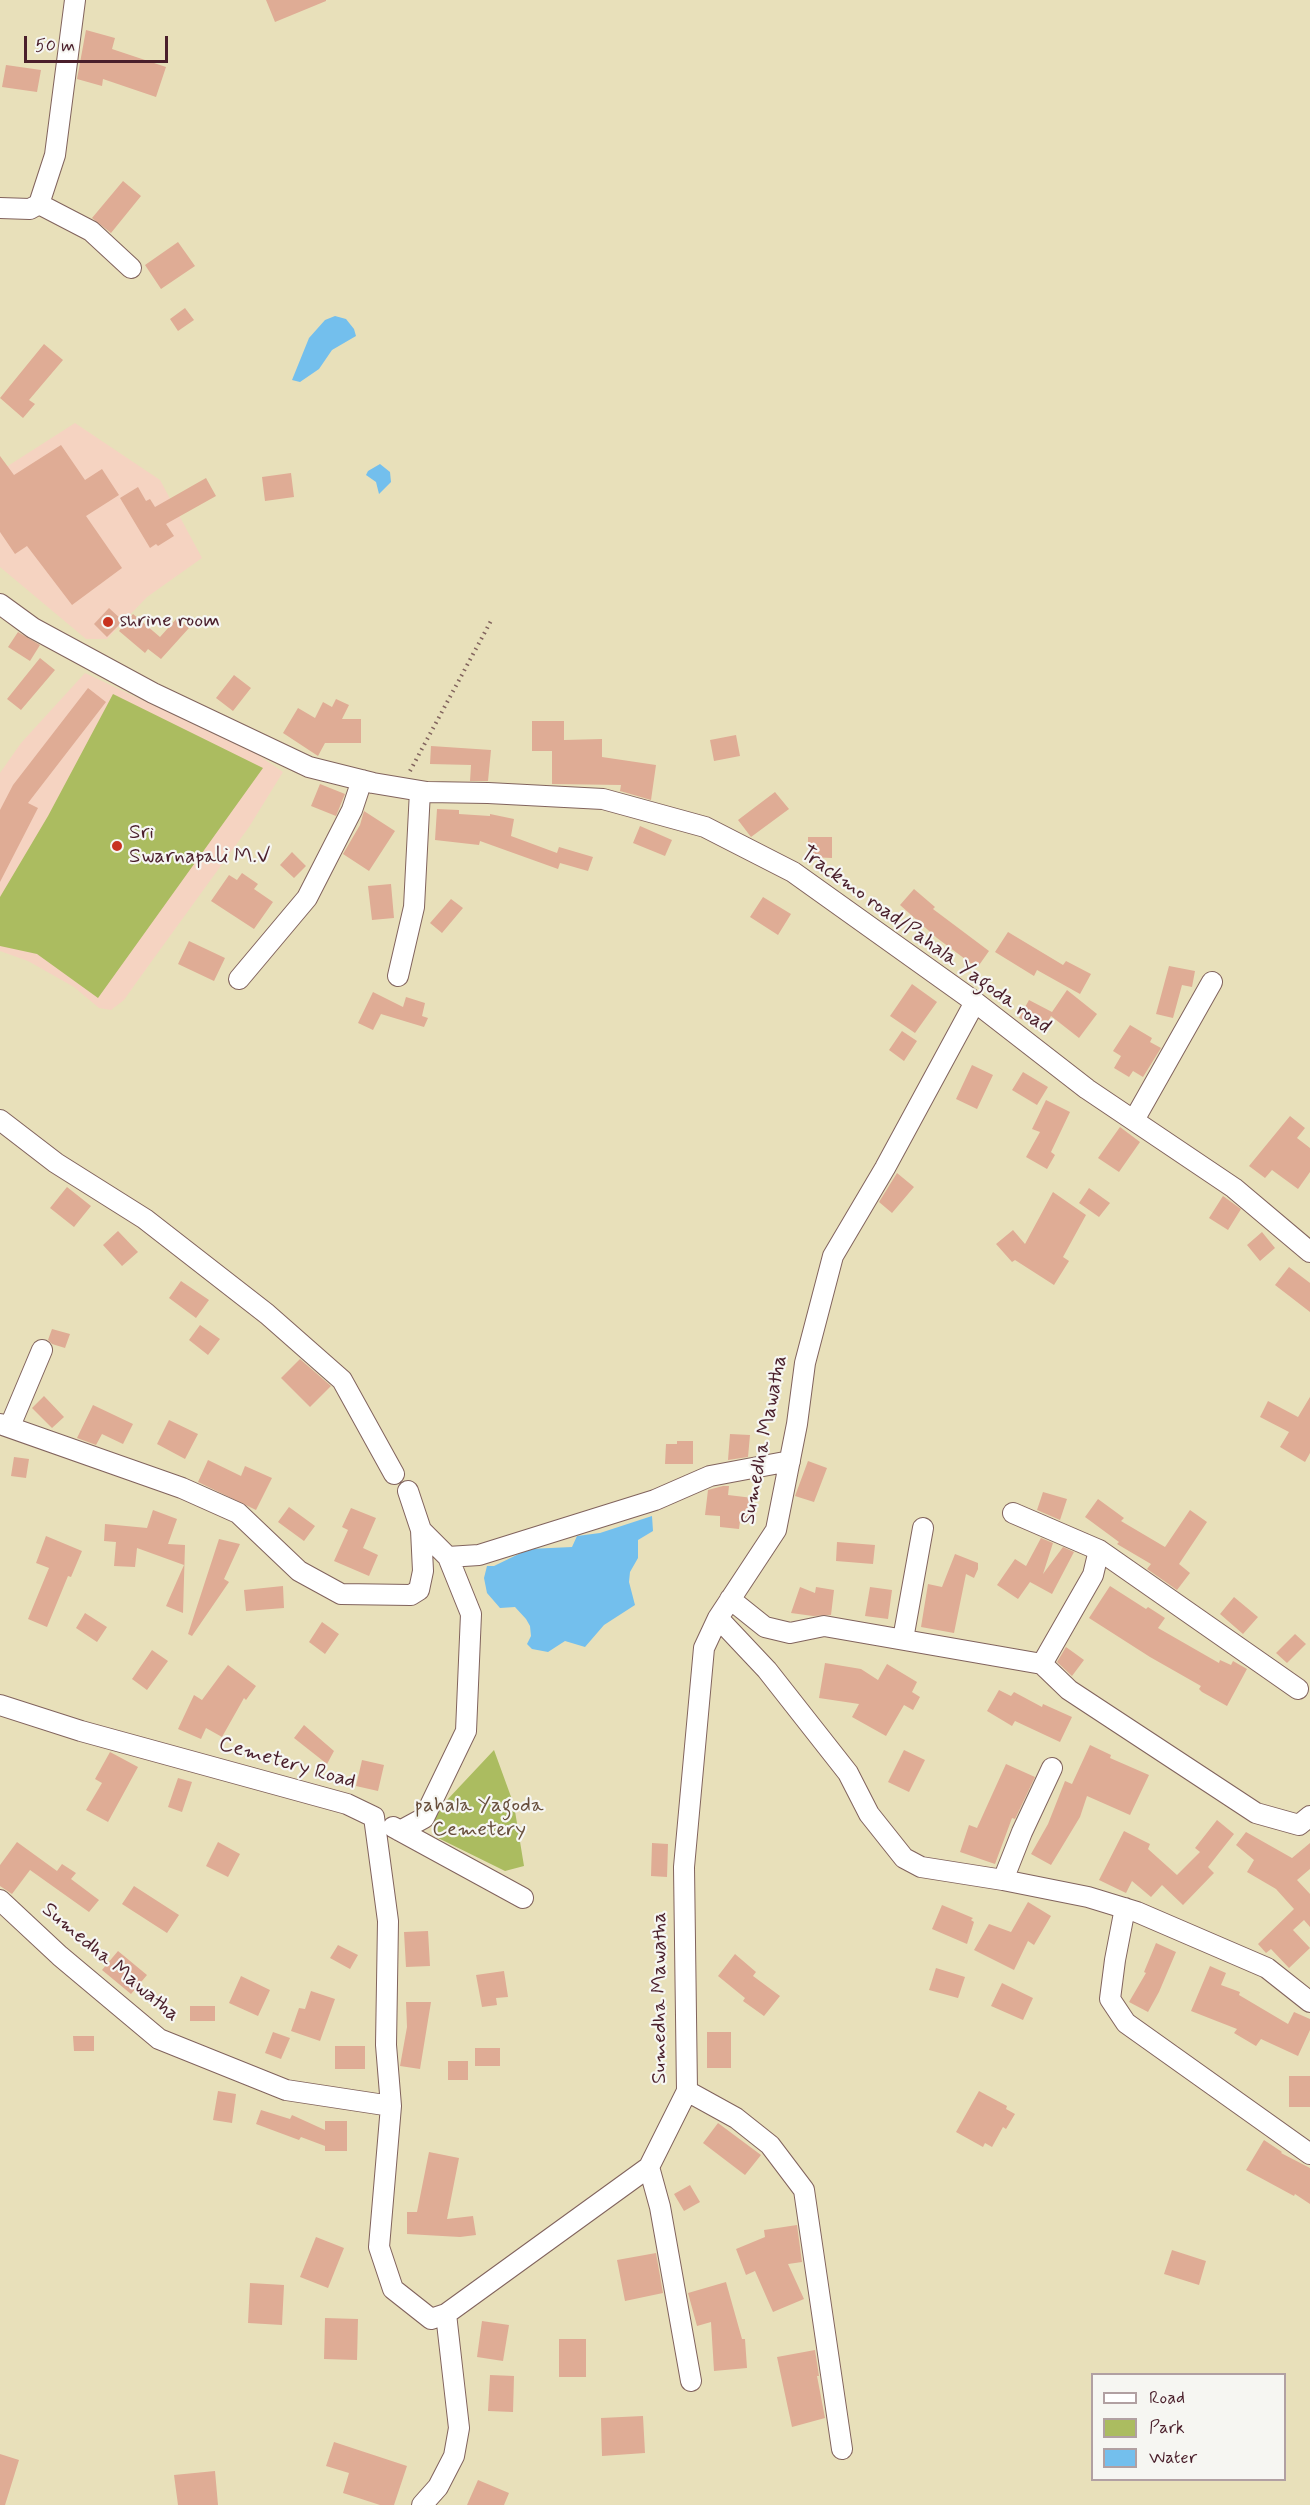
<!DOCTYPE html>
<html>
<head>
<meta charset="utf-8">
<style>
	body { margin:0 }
	#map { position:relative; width:1310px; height:2505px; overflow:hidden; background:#e8e0ba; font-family:Mynerve,sans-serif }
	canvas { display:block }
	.legend { position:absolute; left:1091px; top:2373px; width:195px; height:108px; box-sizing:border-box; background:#f6f6f2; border:2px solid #b1a0a2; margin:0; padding:8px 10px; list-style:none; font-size:18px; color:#4a1f2b }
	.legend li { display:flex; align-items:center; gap:12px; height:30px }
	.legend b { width:30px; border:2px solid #b1a0a2 }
	.scale { position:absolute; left:24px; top:36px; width:144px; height:27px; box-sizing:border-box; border:3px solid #4a1f2b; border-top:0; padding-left:8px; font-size:18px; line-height:21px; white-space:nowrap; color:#4a1f2b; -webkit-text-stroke:4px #f6f6f2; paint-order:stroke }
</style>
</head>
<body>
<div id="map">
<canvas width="1310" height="2505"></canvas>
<ul class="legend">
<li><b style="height:8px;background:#fff"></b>Road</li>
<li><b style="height:16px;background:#abbc60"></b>Park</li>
<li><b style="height:16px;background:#73bfed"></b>Water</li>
</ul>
<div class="scale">50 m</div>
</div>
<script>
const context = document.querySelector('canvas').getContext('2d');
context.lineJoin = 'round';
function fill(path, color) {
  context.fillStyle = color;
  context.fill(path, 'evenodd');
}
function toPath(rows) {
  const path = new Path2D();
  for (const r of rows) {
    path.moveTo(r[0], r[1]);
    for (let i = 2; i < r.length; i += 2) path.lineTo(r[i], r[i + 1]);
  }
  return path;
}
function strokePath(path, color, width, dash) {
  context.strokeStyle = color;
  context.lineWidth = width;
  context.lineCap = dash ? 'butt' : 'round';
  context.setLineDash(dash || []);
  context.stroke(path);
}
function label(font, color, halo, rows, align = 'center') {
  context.font = font + ' Mynerve,sans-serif';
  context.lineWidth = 4.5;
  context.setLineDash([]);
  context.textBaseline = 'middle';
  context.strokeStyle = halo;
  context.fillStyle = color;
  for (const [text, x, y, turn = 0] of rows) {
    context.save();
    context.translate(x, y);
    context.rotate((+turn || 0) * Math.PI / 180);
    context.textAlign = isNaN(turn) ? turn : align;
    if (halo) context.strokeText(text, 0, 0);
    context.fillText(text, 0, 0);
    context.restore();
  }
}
fill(toPath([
	[75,423,160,480,202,558,147,597,107,639,86,639,0,567,0,471],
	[85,673,258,755,283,772,249,827,141,976,124,1000,111,1010,99,1008,74,987,28,961,0,951,0,773,21,743]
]), '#f5d3c1');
fill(toPath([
	[113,694,263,768,98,998,37,954,0,946,0,897,48,816],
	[494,1750,514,1805,524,1866,505,1871,434,1836,432,1816]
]), '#abbc60');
fill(toPath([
	[335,316,346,319,354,329,356,336,332,350,319,369,300,382,292,380,309,338,325,320],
	[380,464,390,472,391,482,379,494,376,482,366,475,368,471],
	[652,1516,653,1531,638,1540,638,1558,630,1572,629,1582,635,1605,604,1625,585,1647,565,1641,548,1652,532,1649,527,1644,531,1636,530,1626,526,1619,515,1607,500,1608,487,1593,484,1578,487,1566,494,1566,529,1549,572,1547,577,1536,600,1533]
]), '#73bfed');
fill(toPath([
	[266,0,326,0,326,1,275,22],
	[86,30,115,38,112,49,166,67,156,97,103,79,102,86,77,79],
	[6,65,41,70,37,92,2,87],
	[123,181,141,196,111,233,92,218],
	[178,242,195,266,161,289,145,265],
	[185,308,194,320,178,331,170,319],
	[44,344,63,360,29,400,35,404,23,418,0,398],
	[61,445,85,480,102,469,119,495,86,516,122,568,72,605,27,546,15,554,0,532,0,456,14,475],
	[291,473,294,497,265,501,262,477],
	[206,478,216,496,166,524,174,536,158,546,156,544,150,548,120,498,138,487,146,501,150,499,155,507],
	[109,608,123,621,107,637,94,624],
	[133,614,160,637,177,618,189,628,161,659,148,649,145,653,119,631],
	[18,632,40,645,30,661,8,647],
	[40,658,55,670,21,710,7,699],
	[234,675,251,688,233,711,216,698],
	[88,688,106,702,28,803,38,808,0,882,0,810,13,785],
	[336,699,349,705,342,719,361,719,361,743,325,743,318,756,283,733,298,708,315,718,323,702,332,707],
	[532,721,564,721,564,740,602,739,602,757,656,765,651,800,620,791,621,785,552,784,552,751,532,751],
	[736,735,740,756,714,761,710,740],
	[431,746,491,750,488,781,470,781,471,765,430,764],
	[320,784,345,794,336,816,311,806],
	[775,792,789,809,751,837,738,820],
	[437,809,459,810,459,814,490,816,490,814,514,819,511,836,557,853,559,847,593,857,588,871,560,863,558,869,480,841,479,845,435,840],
	[364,811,395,831,369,871,343,854,360,825],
	[640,826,672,840,665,856,633,843],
	[808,837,832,837,832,858,808,857],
	[292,852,306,866,294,878,280,865],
	[242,873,258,884,254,889,273,902,254,929,211,901,229,875,237,880],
	[391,884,394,918,372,920,368,886],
	[914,889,935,907,933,909,989,951,977,968,937,938,900,905],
	[763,897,791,914,778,935,750,917],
	[451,899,463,908,442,933,430,923],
	[1008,932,1063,965,1066,961,1091,974,1080,994,1037,970,1034,976,995,952],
	[189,941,225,958,214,981,178,964],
	[1169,966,1195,971,1192,987,1182,985,1173,1018,1156,1014],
	[912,984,937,1002,915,1033,890,1016],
	[1067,990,1097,1014,1079,1038,1051,1016,1043,1031,1019,1018,1029,1000,1052,1012],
	[373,992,403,1007,406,997,425,1003,422,1016,428,1018,424,1027,381,1014,373,1030,358,1023],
	[1130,1025,1152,1038,1150,1042,1161,1048,1143,1077,1133,1071,1129,1077,1114,1068,1121,1056,1113,1051],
	[902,1031,917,1041,904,1061,889,1050],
	[972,1065,993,1075,977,1109,956,1099],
	[1023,1072,1048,1087,1037,1105,1012,1090],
	[1046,1100,1070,1112,1051,1152,1055,1155,1047,1169,1026,1157,1040,1132,1032,1129],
	[1290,1116,1305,1128,1297,1138,1310,1148,1310,1172,1298,1189,1272,1170,1265,1178,1249,1166],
	[1120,1127,1140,1142,1119,1172,1098,1158],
	[897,1173,914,1187,892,1213,879,1202],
	[67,1187,91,1206,74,1227,50,1208],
	[1089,1188,1110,1203,1099,1217,1079,1203],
	[1053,1192,1086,1215,1063,1257,1069,1261,1054,1285,1015,1260,1012,1262,996,1244,1013,1230,1025,1244],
	[1223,1196,1241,1209,1228,1230,1209,1218],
	[118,1231,138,1252,122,1266,103,1245],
	[1262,1232,1275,1248,1260,1261,1247,1245],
	[1289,1267,1310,1283,1310,1312,1275,1285],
	[181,1281,209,1300,196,1318,169,1298],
	[200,1325,220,1339,208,1355,189,1340],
	[52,1329,70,1334,65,1348,52,1344,48,1340],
	[300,1359,331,1386,310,1407,281,1378],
	[44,1396,64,1417,52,1428,32,1408],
	[1310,1397,1310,1453,1305,1462,1280,1447,1289,1432,1260,1417,1268,1401,1298,1417],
	[93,1405,133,1424,123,1444,102,1434,96,1445,77,1438],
	[169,1420,198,1434,185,1459,157,1444],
	[730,1434,750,1435,748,1457,728,1460],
	[677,1441,693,1441,693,1464,665,1464,666,1444,677,1444],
	[14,1457,29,1459,26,1478,11,1476],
	[208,1460,241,1476,245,1466,272,1478,256,1510,198,1482],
	[808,1461,827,1468,814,1502,795,1496],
	[723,1486,729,1486,728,1495,753,1498,750,1522,740,1521,739,1529,720,1527,720,1516,705,1515,708,1490],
	[1043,1492,1067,1499,1060,1520,1037,1510],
	[1098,1499,1124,1518,1121,1521,1165,1547,1190,1510,1207,1522,1179,1564,1190,1573,1177,1590,1147,1569,1151,1564,1117,1544,1119,1542,1085,1517],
	[289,1507,315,1526,304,1541,278,1522],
	[351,1508,376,1518,363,1548,378,1555,369,1576,334,1561,348,1530,342,1527],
	[153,1510,177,1519,168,1544,185,1545,183,1613,166,1606,184,1565,137,1548,135,1567,114,1566,116,1542,104,1541,105,1524,147,1528],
	[46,1536,82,1551,71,1577,68,1576,47,1627,28,1619,49,1568,36,1563],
	[1041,1538,1053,1543,1043,1574,1063,1547,1074,1552,1052,1594,1030,1582,1018,1599,997,1585,1015,1559,1026,1566],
	[219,1539,240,1544,224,1579,229,1582,192,1636,188,1634],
	[837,1542,875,1545,873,1564,836,1561],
	[955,1554,978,1563,978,1569,974,1578,966,1574,954,1633,921,1627,928,1584,942,1587],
	[283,1586,284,1608,246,1611,244,1590],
	[1110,1586,1146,1609,1148,1607,1165,1618,1158,1628,1219,1663,1220,1660,1231,1665,1233,1661,1247,1669,1227,1706,1202,1692,1199,1689,1201,1686,1150,1657,1089,1618],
	[800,1587,815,1593,816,1587,834,1590,831,1615,813,1616,791,1613],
	[870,1587,892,1590,888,1619,865,1616],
	[1234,1597,1258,1617,1243,1634,1220,1614],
	[85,1613,107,1627,97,1642,76,1628],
	[322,1622,339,1634,325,1654,309,1642],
	[1295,1634,1306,1644,1287,1663,1276,1653],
	[1066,1647,1084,1660,1072,1676,1057,1662],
	[152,1650,168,1661,147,1690,132,1679],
	[825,1663,861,1669,878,1680,887,1664,917,1682,912,1692,920,1697,913,1710,904,1705,886,1736,852,1717,859,1704,819,1698],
	[228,1665,256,1686,246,1700,244,1698,222,1737,206,1728,201,1739,178,1729,194,1695,202,1700],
	[999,1690,1011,1696,1014,1692,1042,1707,1043,1704,1072,1717,1060,1742,1015,1721,1012,1726,987,1711],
	[304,1725,334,1751,327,1764,294,1738],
	[1090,1745,1111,1755,1110,1758,1149,1775,1130,1815,1087,1796,1080,1817,1051,1865,1031,1854,1048,1824,1065,1781,1072,1784],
	[904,1750,925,1760,909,1792,888,1782],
	[110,1752,138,1767,108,1822,86,1810,102,1783,95,1779],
	[362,1760,384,1765,378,1791,356,1786],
	[1006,1764,1035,1777,1015,1819,1012,1818,995,1864,960,1852,969,1825,977,1828],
	[178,1778,192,1782,182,1812,168,1807],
	[1217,1820,1234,1834,1208,1867,1214,1873,1183,1905,1162,1885,1151,1897,1132,1881,1126,1893,1099,1880,1124,1831,1150,1844,1148,1849,1177,1875,1200,1852,1195,1848],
	[1246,1832,1292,1858,1310,1843,1310,1869,1297,1880,1310,1894,1310,1927,1304,1920,1293,1930,1310,1948,1289,1968,1271,1949,1266,1953,1258,1944,1294,1909,1276,1889,1247,1872,1254,1860,1236,1845],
	[17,1842,57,1871,62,1864,76,1873,71,1879,99,1900,89,1912,30,1870,12,1894,0,1886,0,1865],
	[218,1842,240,1854,228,1877,206,1866],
	[652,1843,668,1844,667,1877,651,1876],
	[134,1886,179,1915,167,1933,122,1904],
	[1028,1902,1051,1916,1034,1945,1028,1941,1014,1970,974,1950,989,1924,1011,1932],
	[942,1905,973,1918,971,1920,974,1922,967,1944,932,1929],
	[428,1931,430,1966,406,1967,404,1932],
	[1156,1943,1176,1952,1159,1992,1148,2012,1129,2002,1146,1973,1144,1972],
	[338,1945,358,1955,350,1969,330,1958],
	[118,1951,147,1975,131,1994,102,1970],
	[735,1954,756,1972,753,1976,780,1996,764,2016,743,2001,745,1998,718,1976],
	[1210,1966,1226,1973,1221,1985,1240,1992,1239,1995,1288,2024,1294,2012,1310,2019,1310,2030,1298,2056,1261,2039,1256,2046,1234,2033,1237,2029,1191,2011],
	[936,1968,965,1977,958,1998,929,1990],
	[504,1971,508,1997,496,1998,497,2005,482,2007,476,1975],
	[241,1976,270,1990,258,2016,229,2003],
	[1002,1983,1033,1998,1023,2020,991,2006],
	[311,1991,335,1999,320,2041,291,2031,299,2008,305,2009],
	[406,2002,431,2002,420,2069,400,2066,407,2027],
	[190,2006,215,2006,215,2021,190,2021],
	[273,2032,290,2038,281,2059,265,2053],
	[707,2032,731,2032,731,2068,707,2068],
	[73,2036,94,2036,94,2051,74,2051],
	[335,2046,365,2046,365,2069,335,2069],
	[475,2048,500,2048,500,2066,475,2066],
	[448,2061,468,2061,468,2080,448,2080],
	[1289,2076,1310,2076,1310,2107,1289,2107],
	[218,2091,236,2094,232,2123,213,2120],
	[979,2091,1007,2106,1006,2109,1015,2114,1006,2129,1003,2127,992,2147,985,2143,983,2147,956,2132],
	[261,2110,290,2119,292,2115,325,2130,325,2121,347,2121,347,2151,325,2151,325,2146,301,2137,299,2140,256,2124],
	[718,2123,761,2155,745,2175,703,2143],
	[1264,2140,1282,2152,1281,2153,1310,2168,1310,2204,1295,2194,1294,2196,1246,2170],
	[429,2152,459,2158,447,2219,473,2216,476,2235,460,2237,407,2234,407,2212,417,2212],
	[690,2185,700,2202,684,2211,674,2194],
	[797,2225,802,2262,788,2264,804,2299,773,2312,755,2271,746,2275,736,2249,765,2237,764,2230],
	[316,2237,344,2248,328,2288,300,2277],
	[1172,2250,1206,2261,1199,2285,1164,2274],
	[656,2253,663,2293,625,2301,617,2260],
	[726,2282,742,2339,745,2339,747,2368,714,2371,711,2322,697,2326,688,2293],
	[250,2283,284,2285,282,2325,248,2323],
	[325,2318,358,2319,357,2360,324,2359],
	[482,2321,509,2325,503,2361,477,2357],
	[559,2339,586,2339,586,2377,559,2377],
	[815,2350,819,2376,817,2376,825,2418,792,2427,777,2357],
	[490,2375,514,2376,513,2412,488,2411],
	[643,2416,645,2453,602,2456,601,2418],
	[334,2442,407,2466,394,2505,380,2505,343,2493,349,2473,326,2466],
	[0,2454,19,2460,5,2505,0,2505],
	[215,2471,218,2505,178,2505,174,2475],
	[478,2480,509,2493,504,2505,467,2505]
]), '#dfac95');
const minor = toPath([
	[39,204,55,155,75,0],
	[0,208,30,209,39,204,91,231,131,268],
	[0,604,33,628,153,693,309,767,373,783,427,792,488,793,603,799,705,827,793,872,975,1002,1087,1089,1234,1188,1310,1252],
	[398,976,414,907,420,791],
	[239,979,307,898,352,810,362,780],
	[0,1120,56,1163,145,1219,267,1314,342,1380,394,1474],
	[1134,1120,1212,982],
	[0,1424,182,1488,238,1513,299,1571,341,1594,411,1595,419,1590,423,1571,421,1530],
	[10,1426,42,1350],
	[1013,1513,1099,1550,1298,1689],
	[448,1557,479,1555,655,1500,710,1476,790,1461],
	[730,1599,765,1627,790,1633,824,1626,1042,1664,1069,1690,1256,1813,1299,1825,1310,1816],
	[718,1618,767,1670,848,1773,869,1814,904,1858,921,1867,1003,1880,1088,1897,1137,1912,1267,1968,1310,2002],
	[903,1639,923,1528],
	[1042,1664,1093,1575,1099,1550],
	[0,1705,81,1731,347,1804,374,1817,388,1921,386,2045,391,2106],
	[393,1827,523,1898],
	[400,1831,424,1818,466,1731,471,1614,448,1557,421,1530,408,1491],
	[1003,1880,1022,1832,1052,1768],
	[0,1900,60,1956,159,2039,286,2090,391,2106,379,2247,393,2289,431,2319,446,2314,649,2167,687,2091,684,1867,704,1648,718,1618,776,1530,797,1424,805,1363,833,1256,885,1168,975,1002],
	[1125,1908,1115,1960,1110,1999,1126,2023,1310,2154],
	[687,2091,736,2118,770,2145,804,2190,842,2449],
	[649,2167,660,2207,691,2381],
	[422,2505,438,2487,454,2456,459,2428,446,2314]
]);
strokePath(minor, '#81635d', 22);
strokePath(toPath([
	[410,771,492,619]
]), '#81635d', 4, [1.5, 4.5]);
strokePath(minor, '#fff', 20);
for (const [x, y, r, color] of [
	[108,622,6,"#c8321e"],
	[117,846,6,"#c8321e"]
]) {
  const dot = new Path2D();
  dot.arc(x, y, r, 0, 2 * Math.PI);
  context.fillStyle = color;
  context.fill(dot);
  strokePath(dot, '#f6f6f2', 2);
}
label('21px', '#4a1f2b', '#f6f6f2', [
	["shrine room",120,622],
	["Sri",129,834],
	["Swarnapali M.V",129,858]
], 'left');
label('21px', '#4a1f2b', '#f6f6f2', [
	["Trackmo road/Pahala Yagoda road",925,941,36],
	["Sumedha Mawatha",765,1440,-79],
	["Cemetery Road",287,1764,16],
	["Sumedha Mawatha",110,1963,40],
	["Sumedha Mawatha",661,1998,-90]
]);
label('21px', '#674e3b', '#f6f6f2', [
	["pahala Yagoda",479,1807],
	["Cemetery",479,1831]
]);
</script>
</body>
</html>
